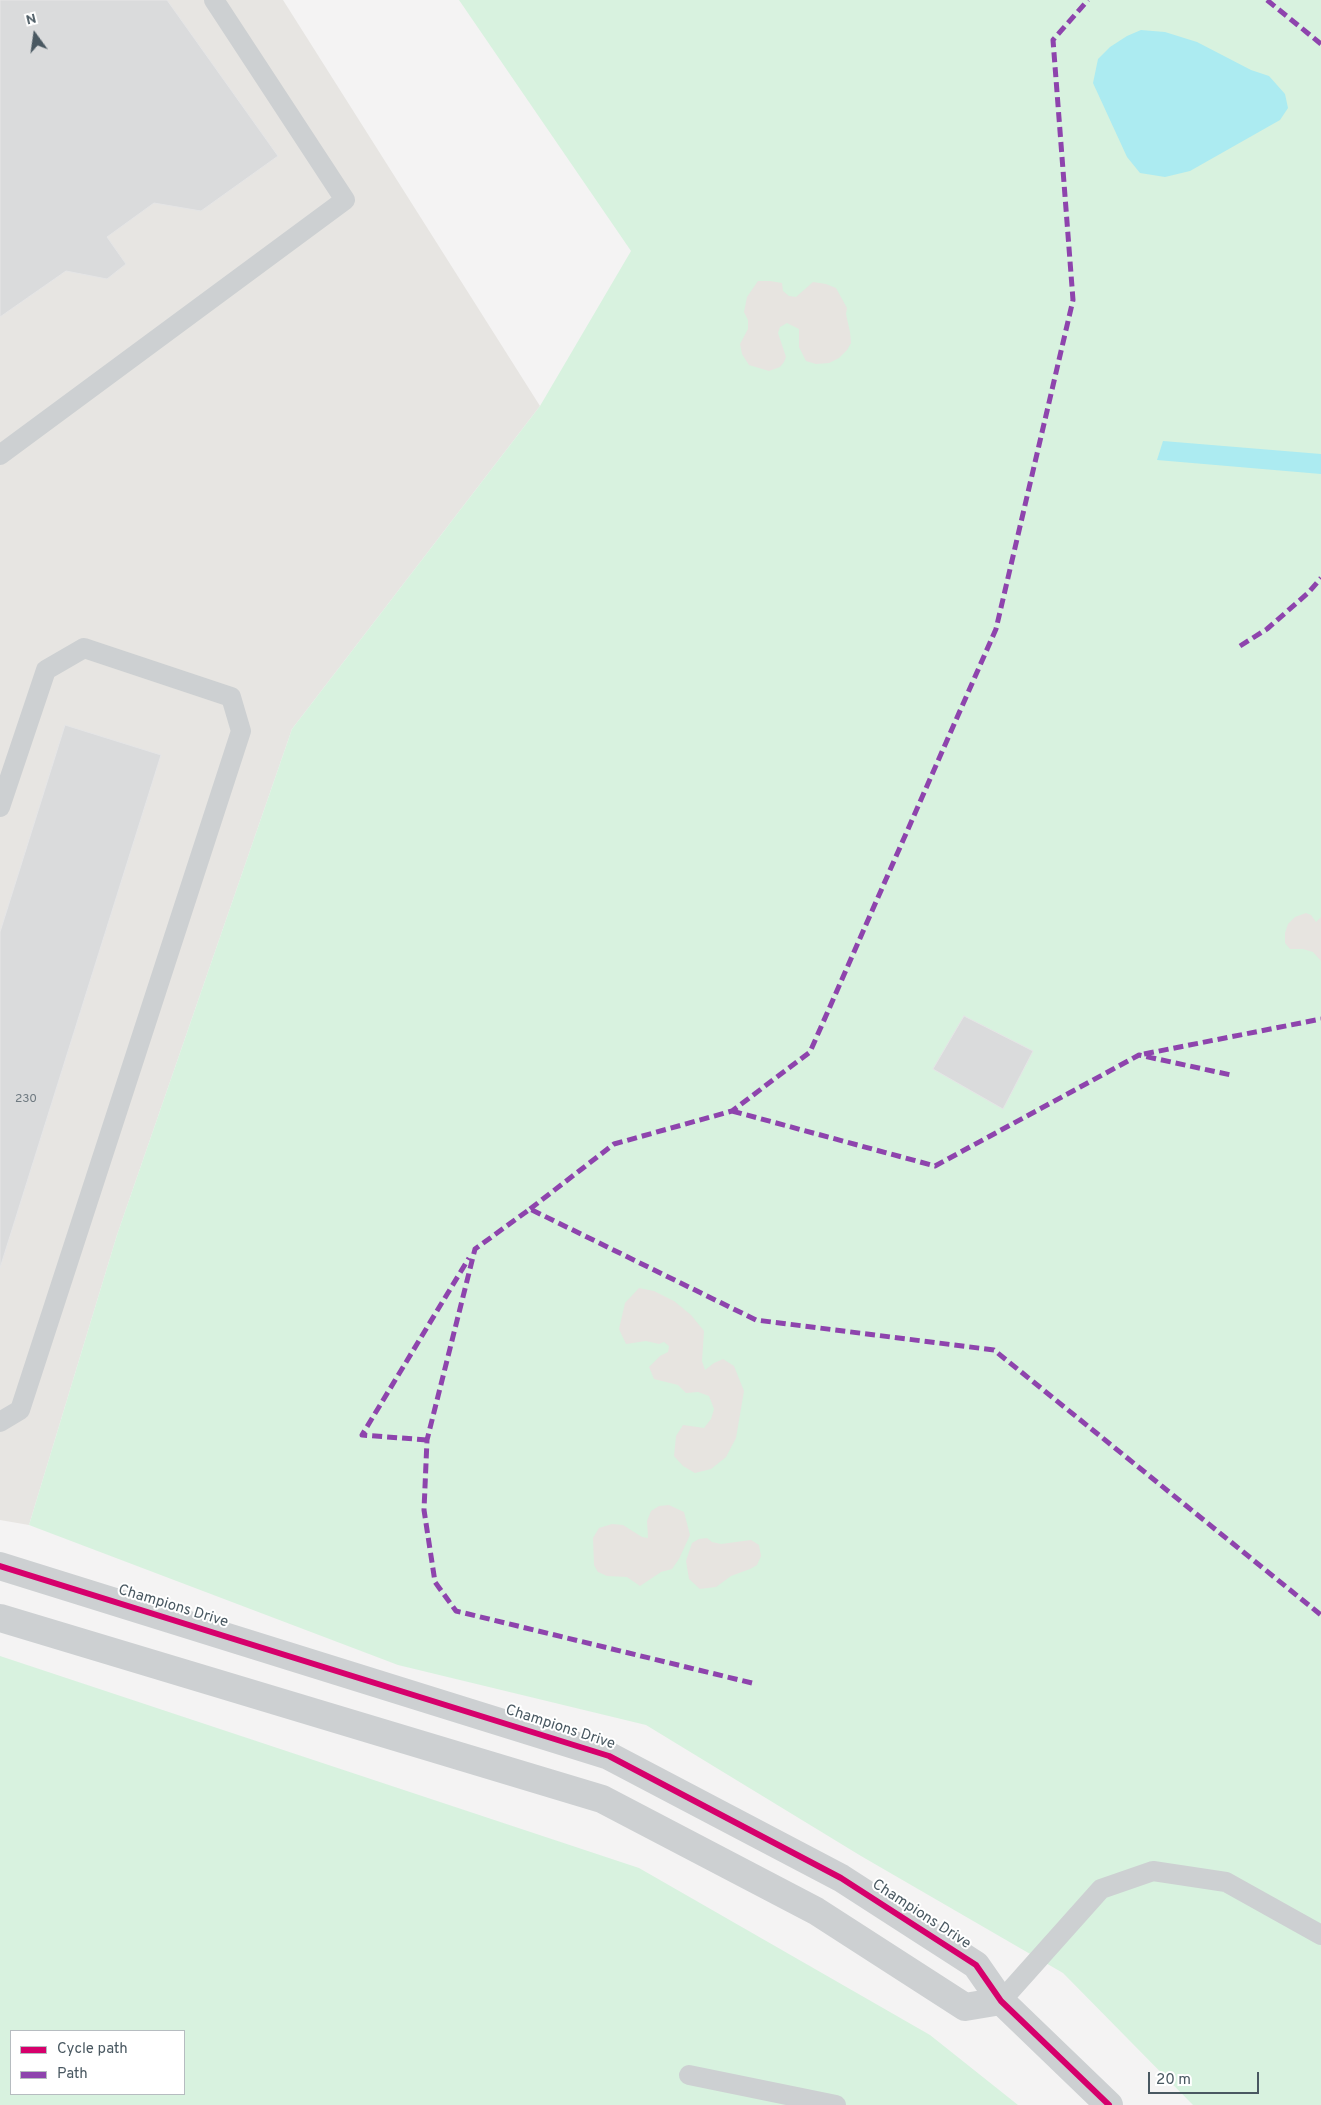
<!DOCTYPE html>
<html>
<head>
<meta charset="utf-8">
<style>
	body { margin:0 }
	#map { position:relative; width:1321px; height:2105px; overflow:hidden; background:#f4f3f3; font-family:Overpass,sans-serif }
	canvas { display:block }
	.legend { position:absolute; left:10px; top:2030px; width:175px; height:65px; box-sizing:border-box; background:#fff; border:1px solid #b6bcc0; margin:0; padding:6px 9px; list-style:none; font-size:15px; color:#495861 }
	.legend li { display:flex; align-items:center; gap:10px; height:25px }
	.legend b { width:25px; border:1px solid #b6bcc0 }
	.north { position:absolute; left:10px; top:10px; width:50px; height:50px; -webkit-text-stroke:4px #fff; paint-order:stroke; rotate:346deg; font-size:14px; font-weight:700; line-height:20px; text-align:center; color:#495861 }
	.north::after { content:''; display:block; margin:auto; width:18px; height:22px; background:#495861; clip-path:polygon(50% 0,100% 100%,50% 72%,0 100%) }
	.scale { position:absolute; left:1148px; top:2072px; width:111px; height:22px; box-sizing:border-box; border:2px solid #495861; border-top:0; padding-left:6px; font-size:15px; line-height:18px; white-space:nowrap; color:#495861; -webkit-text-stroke:4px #fff; paint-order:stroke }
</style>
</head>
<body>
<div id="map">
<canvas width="1321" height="2105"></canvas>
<ul class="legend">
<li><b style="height:6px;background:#d6006c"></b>Cycle path</li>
<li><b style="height:6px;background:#8e44ad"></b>Path</li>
</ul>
<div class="north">N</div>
<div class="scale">20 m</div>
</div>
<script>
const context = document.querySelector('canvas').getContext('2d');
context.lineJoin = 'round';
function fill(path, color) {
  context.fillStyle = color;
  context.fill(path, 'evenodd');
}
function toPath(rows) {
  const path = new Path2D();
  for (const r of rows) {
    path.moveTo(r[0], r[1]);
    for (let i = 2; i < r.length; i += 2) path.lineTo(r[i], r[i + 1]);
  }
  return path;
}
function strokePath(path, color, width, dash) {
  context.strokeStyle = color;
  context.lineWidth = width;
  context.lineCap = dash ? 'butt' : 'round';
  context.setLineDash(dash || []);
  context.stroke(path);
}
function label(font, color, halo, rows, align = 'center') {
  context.font = font + ' Overpass,sans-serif';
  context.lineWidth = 4;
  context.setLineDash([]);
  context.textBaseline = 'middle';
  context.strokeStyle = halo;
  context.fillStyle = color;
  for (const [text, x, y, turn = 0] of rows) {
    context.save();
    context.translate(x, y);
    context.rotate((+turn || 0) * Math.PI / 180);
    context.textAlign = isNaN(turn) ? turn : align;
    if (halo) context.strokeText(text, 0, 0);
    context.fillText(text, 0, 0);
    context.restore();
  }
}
fill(toPath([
	[0,0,283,0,540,406,292,729,117,1235,29,1525,0,1520]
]), '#e7e5e2');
fill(toPath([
	[459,0,1321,0,1321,2105,1193,2105,1063,1973,861,1856,646,1725,398,1665,29,1525,117,1235,292,729,540,406,631,251],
	[0,1656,639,1868,930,2035,1018,2105,0,2105],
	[11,2031,184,2031,184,2094,11,2094]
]), '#d8f2df');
fill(toPath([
	[758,281,770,281,782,283,783,291,789,296,796,297,813,282,826,284,836,288,847,308,846,314,850,332,851,343,847,350,839,358,829,363,816,364,806,361,799,347,799,329,787,323,780,327,778,333,786,357,784,362,780,367,769,371,749,365,742,354,740,344,748,329,748,320,744,312,747,297],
	[1306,913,1311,915,1316,922,1321,917,1321,961,1313,952,1303,949,1290,949,1285,943,1285,933,1288,924,1295,917],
	[639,1288,654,1291,674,1301,691,1315,704,1331,702,1361,705,1370,714,1363,723,1359,734,1366,744,1391,736,1438,726,1457,711,1469,695,1473,683,1466,674,1456,676,1436,683,1425,704,1428,711,1419,714,1409,709,1396,698,1392,686,1393,678,1385,654,1379,649,1367,660,1356,668,1352,669,1346,664,1342,659,1344,646,1341,626,1344,619,1329,625,1303],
	[669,1505,684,1512,690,1535,679,1559,672,1569,661,1572,640,1586,627,1577,607,1576,598,1572,594,1565,593,1538,599,1528,612,1524,623,1525,642,1537,648,1538,647,1521,651,1511,659,1506],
	[707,1538,712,1542,721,1544,751,1540,759,1545,761,1556,757,1565,750,1569,731,1576,716,1587,700,1589,689,1579,686,1561,692,1543,699,1539]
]), '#e7e4e0');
fill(toPath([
	[1141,30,1165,32,1197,42,1251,70,1269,76,1285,94,1288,108,1280,120,1190,171,1165,177,1140,173,1127,157,1093,83,1098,59,1110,47,1127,36],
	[1163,441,1321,454,1321,474,1157,460]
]), '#acebf1');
const building = toPath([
	[0,0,167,0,278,156,201,211,154,203,107,237,126,264,107,279,66,271,0,317,0,0],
	[65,725,161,755,0,1268,0,932,65,725],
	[964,1016,1033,1051,1003,1109,933,1069,964,1016]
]);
fill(building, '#dadbdc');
strokePath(building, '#e5e5e6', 1);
strokePath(toPath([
	[0,455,345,200,214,0],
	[0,807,46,670,84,648,231,697,241,731,20,1410,0,1422],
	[1001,2001,1101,1889,1153,1871,1226,1882,1321,1935],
	[689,2075,836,2105]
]), '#cdd0d2', 20);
strokePath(toPath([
	[0,1566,609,1756,841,1878,976,1965,1001,2001,1109,2105],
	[0,1618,602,1799,816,1911,965,2007,1001,2001]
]), '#cdd0d2', 28);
strokePath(toPath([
	[1267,0,1321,44],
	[1240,646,1267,629,1308,593,1321,578],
	[1144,1054,1321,1019],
	[732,1111,935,1166,1139,1055,1231,1075],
	[530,1209,614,1144,732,1111,810,1052,996,629,1073,300,1053,40,1088,0],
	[427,1440,362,1435,469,1258],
	[752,1683,456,1611,435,1582,424,1510,427,1440,475,1249,530,1209,756,1320,994,1350,1321,1615]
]), '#8e44ad', 5, [10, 5]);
strokePath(toPath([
	[0,1566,609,1756,841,1878,976,1965,1001,2001,1109,2105]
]), '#d6006c', 6);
label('12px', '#6f7a81', null, [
	["230",26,1100]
]);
label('15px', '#495861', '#fff', [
	["Champions Drive",173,1607,17],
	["Champions Drive",560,1728,18],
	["Champions Drive",921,1915,33]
]);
</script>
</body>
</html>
